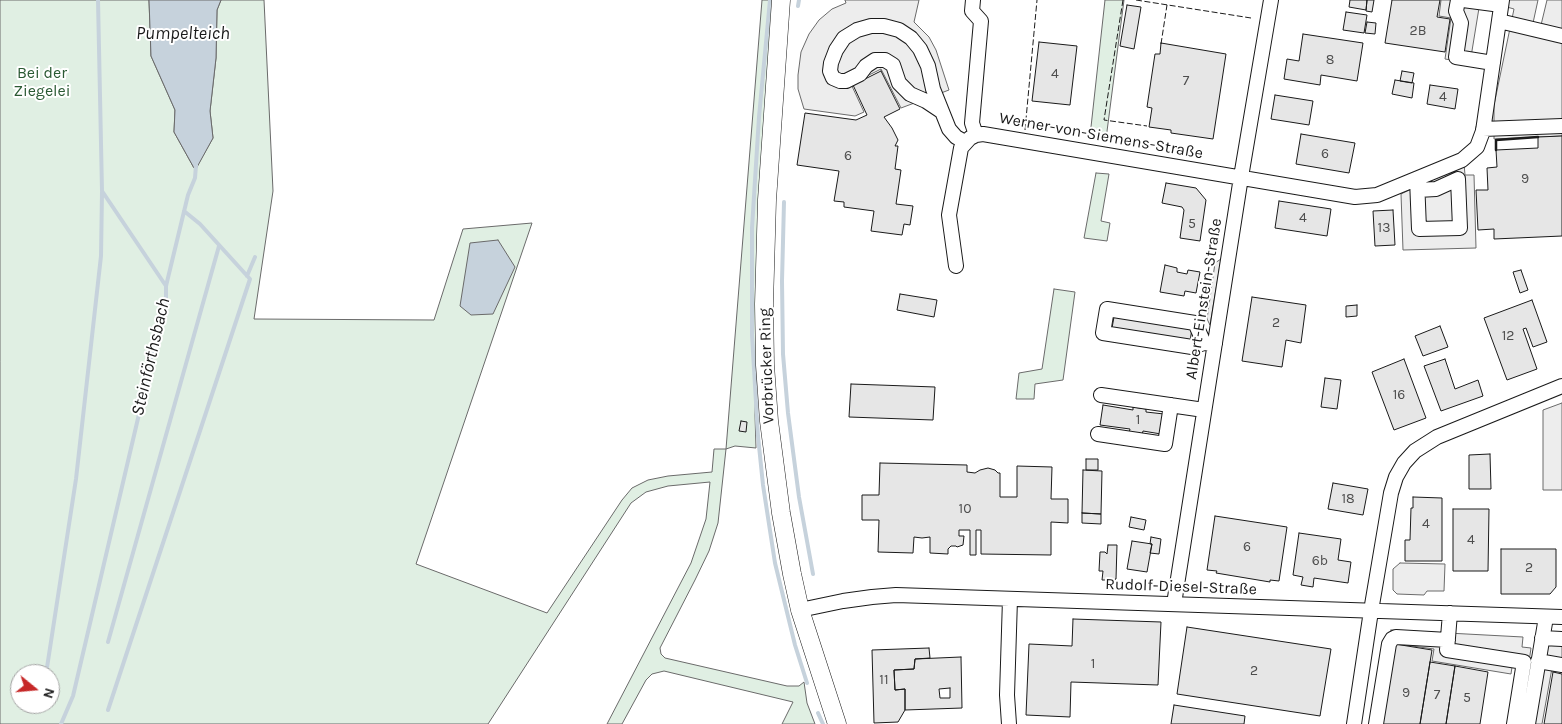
<!DOCTYPE html>
<html>
<head>
<meta charset="utf-8">
<style>
	body { margin:0 }
	#map { position:relative; width:1562px; height:724px; overflow:hidden; background:#fff; font-family:Karla,sans-serif }
	canvas { display:block }
	.north { position:absolute; left:10px; top:664px; width:50px; height:50px; box-sizing:border-box; background:#fff; border:1px solid #a3a3a3; border-radius:50%; rotate:107deg; font-size:14px; font-weight:700; line-height:20px; text-align:center; color:#1a1a1a }
	.north::after { content:''; display:block; margin:auto; width:18px; height:22px; background:#c62828; clip-path:polygon(50% 0,100% 100%,50% 72%,0 100%) }
</style>
</head>
<body>
<div id="map">
<canvas width="1562" height="724"></canvas>
<div class="north">N</div>
</div>
<script>
const context = document.querySelector('canvas').getContext('2d');
context.lineJoin = 'round';
function fill(path, color) {
  context.fillStyle = color;
  context.fill(path, 'evenodd');
}
function toPath(rows) {
  const path = new Path2D();
  for (const r of rows) {
    path.moveTo(r[0], r[1]);
    for (let i = 2; i < r.length; i += 2) path.lineTo(r[i], r[i + 1]);
  }
  return path;
}
function strokePath(path, color, width, dash) {
  context.strokeStyle = color;
  context.lineWidth = width;
  context.lineCap = dash ? 'butt' : 'round';
  context.setLineDash(dash || []);
  context.stroke(path);
}
function label(font, color, halo, rows, align = 'center') {
  context.font = font + ' Karla,sans-serif';
  context.lineWidth = 4;
  context.setLineDash([]);
  context.textBaseline = 'middle';
  context.strokeStyle = halo;
  context.fillStyle = color;
  for (const [text, x, y, turn = 0] of rows) {
    context.save();
    context.translate(x, y);
    context.rotate((+turn || 0) * Math.PI / 180);
    context.textAlign = isNaN(turn) ? turn : align;
    if (halo) context.strokeText(text, 0, 0);
    context.fillText(text, 0, 0);
    context.restore();
  }
}
const green = toPath([
	[0,0,149,0,151,56,175,110,174,132,194,168,196,168,213,138,210,111,216,58,217,10,221,0,264,0,273,191,254,319,434,320,463,229,532,223,416,564,547,613,622,500,632,488,648,480,668,476,712,472,714,449,726,449,762,0,773,0,761,202,755,415,756,448,735,446,726,449,718,523,709,551,695,580,660,648,661,654,665,658,787,686,799,686,804,682,807,703,815,724,782,724,793,702,664,671,652,674,646,680,622,724,607,724,691,563,706,519,710,482,668,486,646,492,631,503,488,724,0,724,0,0],
	[20,674,50,674,50,704,20,704,20,674],
	[1105,0,1124,0,1106,139,1090,136,1105,0],
	[1096,173,1109,174,1101,221,1110,223,1107,241,1084,238,1096,173],
	[1054,289,1075,292,1063,380,1035,384,1034,399,1016,399,1019,373,1042,369,1054,289]
]);
fill(green, '#e0efe3');
strokePath(green, '#6a6a6a', 1);
const parking = toPath([
	[845,0,919,0,914,22,929,37,936,50,949,90,901,108,881,69,851,84,864,112,855,116,804,109,798,89,798,75,801,52,809,34,819,20,832,9,846,3,845,0],
	[1441,0,1471,0,1479,8,1470,63,1445,59,1451,18,1439,16,1441,0],
	[1508,0,1538,0,1533,23,1541,25,1547,0,1562,0,1562,136,1494,139,1494,105,1514,9,1507,7,1508,0],
	[1464,163,1465,175,1474,175,1476,248,1403,250,1401,194,1464,163],
	[1221,259,1210,325,1207,319,1215,263,1221,259],
	[1562,403,1562,490,1543,490,1543,410,1562,403],
	[1400,563,1445,564,1444,591,1427,591,1424,595,1397,594,1393,590,1393,569,1400,563],
	[1391,630,1523,637,1522,647,1531,648,1528,669,1512,667,1511,674,1432,661,1434,649,1390,643,1391,630],
	[1538,636,1562,636,1562,670,1552,668,1542,724,1523,724,1538,636]
]);
fill(parking, '#ededed');
strokePath(parking, '#6a6a6a', 1);
const water = toPath([
	[149,0,221,0,217,10,216,58,210,111,213,138,196,169,194,168,174,132,175,110,151,56,149,0],
	[498,240,515,267,493,314,471,315,460,306,470,243,498,240]
]);
fill(water, '#c6d2dc');
strokePath(water, '#6a6a6a', 1);
strokePath(toPath([
	[770,0,759,117,752,228,752,335,758,436,763,485,775,563,795,645,807,683],
	[798,6,799,0],
	[784,202,782,281,783,354,788,413,799,497,813,574],
	[247,276,255,257],
	[166,286,188,195,195,178,196,165],
	[108,642,219,246],
	[46,674,76,479,101,256,102,192],
	[108,710,250,279,200,224,184,211],
	[818,713,823,724],
	[61,724,73,696,143,397,154,343,166,309,166,286,102,191,98,0]
]), '#c6d2dc', 4);
const building = toPath([
	[1350,0,1367,0,1366,10,1349,7,1350,0],
	[1367,0,1374,0,1372,12,1366,11,1367,0],
	[1392,0,1440,0,1437,17,1450,19,1445,52,1385,43,1392,0],
	[1127,5,1141,7,1134,49,1120,46,1127,5],
	[1346,12,1367,15,1364,33,1343,30,1346,12],
	[1367,22,1376,23,1375,34,1365,33,1367,22],
	[1303,34,1363,43,1357,81,1321,75,1320,85,1284,79,1287,59,1299,61,1303,34],
	[1039,42,1077,46,1070,105,1032,101,1039,42],
	[1161,43,1226,54,1213,139,1171,133,1171,130,1149,127,1152,108,1147,107,1155,54,1160,54,1161,43],
	[881,71,900,109,884,117,892,128,898,140,895,146,898,146,895,169,901,170,896,204,913,206,910,225,904,224,902,235,871,231,874,211,844,207,844,202,834,201,839,171,797,165,805,113,856,120,867,115,853,85,881,71],
	[1402,71,1414,73,1412,83,1400,81,1402,71],
	[1395,80,1414,83,1412,98,1392,94,1395,80],
	[1430,85,1458,89,1455,109,1427,104,1430,85],
	[1275,95,1313,101,1309,125,1271,119,1275,95],
	[1301,134,1355,143,1349,173,1296,164,1301,134],
	[1562,136,1562,236,1494,239,1494,229,1478,230,1476,190,1488,190,1487,168,1497,167,1496,150,1538,148,1538,137,1562,136],
	[1166,183,1196,188,1206,200,1200,241,1180,238,1184,210,1182,207,1162,203,1166,183],
	[1279,201,1331,209,1327,236,1275,228,1279,201],
	[1393,210,1395,245,1375,246,1373,211,1393,210],
	[1165,265,1177,268,1177,272,1187,274,1188,270,1200,272,1196,293,1185,291,1184,296,1160,292,1165,265],
	[1521,270,1528,290,1520,293,1513,272,1521,270],
	[900,294,937,300,934,317,897,310,900,294],
	[1252,297,1306,305,1301,343,1286,340,1282,367,1242,361,1252,297],
	[1532,300,1547,342,1533,347,1526,328,1523,329,1537,369,1507,380,1484,318,1532,300],
	[1357,305,1357,316,1346,317,1346,306,1357,305],
	[1114,317,1192,329,1190,341,1112,328,1114,317],
	[1440,326,1448,347,1423,356,1415,336,1440,326],
	[1404,359,1426,418,1394,430,1372,372,1404,359],
	[1445,359,1455,389,1478,380,1483,396,1441,411,1424,366,1445,359],
	[1325,378,1341,380,1337,409,1321,407,1325,378],
	[851,384,935,387,933,420,849,417,851,384],
	[1103,405,1133,410,1133,407,1146,409,1146,412,1164,414,1161,434,1143,431,1142,435,1129,433,1130,429,1100,425,1103,405],
	[741,421,747,422,746,432,739,431,741,421],
	[1490,454,1491,489,1469,489,1469,455,1490,454],
	[1086,459,1098,459,1098,470,1086,470,1086,459],
	[880,463,967,465,967,472,975,473,980,470,988,468,995,470,998,473,1000,473,1000,497,1017,497,1017,466,1052,467,1051,499,1068,499,1068,523,1051,522,1051,555,981,554,981,530,976,530,976,555,970,555,970,530,959,530,959,536,964,536,963,545,957,547,956,546,951,546,948,549,948,554,930,553,930,537,922,538,914,537,913,553,878,552,879,520,862,520,862,495,879,495,880,463],
	[1083,470,1102,471,1101,514,1082,513,1083,470],
	[1333,483,1368,489,1363,515,1328,509,1333,483],
	[1413,497,1442,498,1442,561,1405,561,1405,540,1410,540,1411,508,1413,508,1413,497],
	[1453,509,1489,509,1488,571,1453,571,1453,509],
	[1082,513,1101,514,1101,524,1082,523,1082,513],
	[1215,516,1287,527,1279,581,1270,580,1270,582,1216,573,1217,571,1207,570,1215,516],
	[1131,517,1146,520,1144,530,1129,527,1131,517],
	[1299,533,1341,539,1338,560,1351,562,1348,583,1314,578,1313,587,1301,585,1303,577,1293,575,1299,533],
	[1151,537,1161,539,1159,554,1150,553,1152,544,1150,544,1151,537],
	[1132,541,1152,544,1147,572,1127,569,1132,541],
	[1108,545,1117,545,1116,579,1115,579,1115,584,1108,583,1108,580,1102,580,1103,571,1099,571,1100,552,1105,552,1107,554,1108,545],
	[1501,549,1556,549,1556,587,1550,594,1501,594,1501,549],
	[1073,619,1161,622,1158,685,1071,682,1070,717,1026,715,1029,644,1072,646,1073,619],
	[1187,627,1331,649,1320,716,1177,694,1187,627],
	[1395,644,1432,650,1420,724,1382,724,1395,644],
	[929,648,930,658,915,659,914,669,894,670,895,690,905,689,905,710,898,722,874,723,872,650,929,648],
	[961,657,962,708,905,710,905,689,895,690,894,670,914,669,915,659,961,657],
	[950,688,950,698,940,698,939,689,950,688],
	[1430,662,1455,666,1446,724,1420,724,1430,662],
	[1455,666,1488,672,1480,724,1446,724,1455,666],
	[1553,672,1562,674,1562,724,1544,724,1553,672],
	[1174,705,1245,716,1244,724,1171,724,1174,705]
]);
fill(building, '#e6e6e6');
strokePath(building, '#1a1a1a', 1);
const minor = toPath([
	[973,0,972,11,981,21,972,123,976,135],
	[1458,0,1456,11,1461,23,1456,57,1493,63],
	[1463,0,1501,5],
	[1499,21,1562,36],
	[941,111,926,101,910,94,899,83,893,65,885,60,875,60,866,66,860,74,846,81,840,81,833,78,830,71,831,63,836,50,844,38,857,30,871,26,884,26,899,30,911,38,920,49,928,66,933,89,949,129,956,137,965,142],
	[1483,129,1562,126],
	[1417,179,1419,229,1460,228,1458,179,1436,189,1418,190],
	[956,266,949,215,961,148,970,138,976,135,983,134,1355,197,1377,195,1462,160,1477,147,1483,131,1502,0],
	[1204,343,1195,323,1107,309,1103,333,1192,347,1204,343,1215,344],
	[1101,395,1204,410],
	[1098,434,1165,444,1171,405],
	[1174,604,1241,177,1271,0],
	[800,610,843,601,872,597,896,595,1562,617],
	[1450,613,1447,650,1524,662,1514,724],
	[1542,638,1562,639],
	[1538,661,1562,665],
	[1009,724,1007,695,1010,599],
	[1354,724,1371,611,1391,493,1396,477,1404,463,1415,451,1437,437,1562,386],
	[1376,724,1389,644,1392,639,1396,637,1448,640],
	[1528,724,1546,617]
]);
const major = toPath([
	[781,0,767,200,764,304,765,365,769,421,781,513,792,574,800,610,837,724]
]);
strokePath(minor, '#1a1a1a', 16);
strokePath(major, '#1a1a1a', 19);
strokePath(minor, '#fff', 14);
strokePath(major, '#fff', 18);
strokePath(toPath([
	[1123,0,1104,120,1147,126],
	[1136,0,1251,18],
	[1161,44,1167,5],
	[1025,130,1037,0]
]), '#1a1a1a', 1, [6, 2.5]);
strokePath(toPath([
	[1496,150,1496,140,1538,137]
]), '#1a1a1a', 2.5);
label('14px', '#4d4d4d', null, [
	["2B",1418,31],
	["8",1330,60],
	["4",1055,74],
	["7",1186,81],
	["4",1443,97],
	["6",1325,154],
	["6",848,156],
	["9",1525,179],
	["4",1303,218],
	["5",1192,224],
	["13",1384,228],
	["2",1276,323],
	["12",1508,336],
	["16",1399,395],
	["1",1138,420],
	["18",1348,499],
	["10",965,509],
	["4",1426,524],
	["4",1471,540],
	["6",1247,547],
	["6b",1320,561],
	["2",1529,568],
	["1",1093,664],
	["2",1254,671],
	["11",884,680],
	["9",1406,693],
	["7",1437,695],
	["5",1467,698]
]);
label('16px', '#2b5a34', '#fff', [
	["Bei der",42,73],
	["Ziegelei",42,91]
]);
label('16px', '#1a1a1a', '#fff', [
	["Werner-von-Siemens-Straße",1101,136,10],
	["Albert-Einstein-Straße",1204,299,-81],
	["Vorbrücker Ring",767,366,-92],
	["Rudolf-Diesel-Straße",1181,587,2]
]);
label('italic 18px', '#1a1a1a', '#fff', [
	["Pumpelteich",183,34],
	["Steinförthsbach",151,357,-77]
]);
</script>
</body>
</html>
